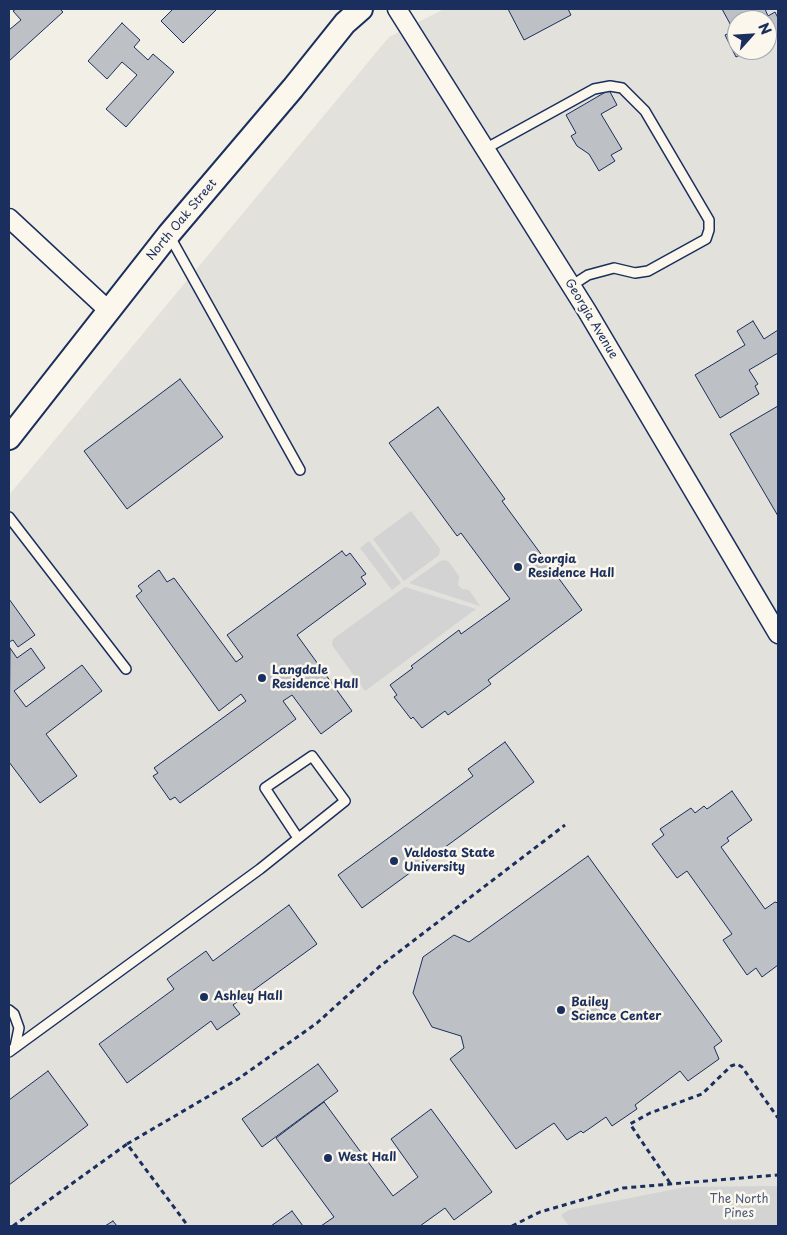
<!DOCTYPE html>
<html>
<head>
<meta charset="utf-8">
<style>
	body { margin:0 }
	#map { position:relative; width:787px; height:1235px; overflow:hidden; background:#f2efe6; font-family:"Playpen Sans",sans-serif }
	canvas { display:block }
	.frame { position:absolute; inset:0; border:10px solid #1b2f5e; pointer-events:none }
	.north { position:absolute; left:727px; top:10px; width:50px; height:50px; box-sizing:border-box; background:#fbf7ec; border:1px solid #a1a7b3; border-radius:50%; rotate:64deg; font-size:14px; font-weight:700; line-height:20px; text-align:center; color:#1b2f5e }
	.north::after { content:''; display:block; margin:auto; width:18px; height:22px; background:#1b2f5e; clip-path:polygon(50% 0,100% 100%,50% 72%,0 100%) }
</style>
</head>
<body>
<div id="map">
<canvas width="787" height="1235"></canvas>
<div class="frame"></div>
<div class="north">N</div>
</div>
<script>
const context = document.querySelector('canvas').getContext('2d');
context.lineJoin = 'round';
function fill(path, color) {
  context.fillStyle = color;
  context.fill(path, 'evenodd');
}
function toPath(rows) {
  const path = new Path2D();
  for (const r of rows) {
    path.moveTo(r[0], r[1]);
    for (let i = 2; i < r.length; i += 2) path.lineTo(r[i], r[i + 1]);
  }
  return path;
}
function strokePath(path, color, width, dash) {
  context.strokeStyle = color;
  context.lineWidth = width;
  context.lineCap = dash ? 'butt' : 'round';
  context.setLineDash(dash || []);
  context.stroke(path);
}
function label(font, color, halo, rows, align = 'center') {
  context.font = font + ' "Playpen Sans",sans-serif';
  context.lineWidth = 5;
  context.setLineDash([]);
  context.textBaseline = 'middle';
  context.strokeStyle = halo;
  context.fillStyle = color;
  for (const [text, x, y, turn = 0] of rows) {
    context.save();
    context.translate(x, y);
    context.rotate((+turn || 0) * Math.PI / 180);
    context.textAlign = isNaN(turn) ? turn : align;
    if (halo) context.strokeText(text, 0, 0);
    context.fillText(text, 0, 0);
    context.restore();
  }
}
fill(toPath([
	[444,9,778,9,778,1226,9,1226,9,495,389,37],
	[737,20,767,20,767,50,737,50]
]), '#e2e1dc');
fill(toPath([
	[411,511,440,549,439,555,404,581,373,539],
	[369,541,401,583,392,590,360,548],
	[442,560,448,561,459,576,458,585,462,589,469,590,480,606,409,583],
	[405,587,476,609,365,691,332,645,333,639],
	[778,1186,778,1226,569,1226,561,1215,569,1210,686,1187]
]), '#d2d3d2');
const building = toPath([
	[16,9,60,9,63,12,9,61,9,30,21,20,13,11,16,9],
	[173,9,217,9,183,43,161,21,173,9],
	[508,9,568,9,571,15,524,40,508,9],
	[722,9,765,9,768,16,775,12,778,18,778,35,767,41,767,20,737,20,737,50,750,50,736,57,725,35,734,31,722,9],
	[122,23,140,40,134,47,148,60,153,54,174,72,126,127,106,109,137,75,122,62,107,79,88,61,122,23],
	[609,90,617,105,601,114,622,149,611,155,615,161,599,171,589,154,577,146,571,136,576,133,566,115,609,90],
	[753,321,764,339,778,330,778,353,749,370,758,384,755,386,759,394,720,418,695,375,745,345,737,331,753,321],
	[180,379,223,437,127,509,84,451,180,379],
	[778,406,778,516,730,434,778,406],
	[438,407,505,499,502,501,582,610,488,680,491,684,448,715,445,711,422,728,413,717,411,719,394,697,397,695,390,685,413,668,411,666,459,630,461,634,510,599,461,533,457,536,389,443,438,407],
	[342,551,346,556,350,553,366,574,361,577,366,584,297,635,352,711,321,734,292,695,283,701,296,719,180,803,175,797,170,800,153,776,158,773,154,768,246,701,241,694,219,711,136,596,142,591,138,586,159,570,167,582,174,578,236,662,243,657,227,635,342,551],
	[9,599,35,635,18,647,13,640,9,642,9,599],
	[10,648,17,658,31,648,45,668,14,691,26,707,82,665,102,691,46,734,77,776,40,803,9,762,10,648],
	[505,742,534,782,362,908,338,875,473,776,468,769,505,742],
	[732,791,752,820,727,838,729,841,721,847,765,909,775,902,778,903,778,965,762,977,756,968,747,975,723,940,732,934,687,871,677,878,652,844,664,835,660,829,691,808,695,813,704,806,707,809,732,791],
	[588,856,722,1041,714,1047,719,1059,688,1081,680,1071,635,1105,637,1109,612,1126,606,1117,583,1133,581,1131,567,1140,554,1123,516,1149,450,1059,464,1048,461,1036,432,1027,413,993,423,957,454,935,469,942,588,856],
	[289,905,317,944,233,1005,240,1014,217,1030,211,1021,127,1083,99,1044,174,989,167,979,206,951,213,961,289,905],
	[318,1064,338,1091,262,1147,242,1119,318,1064],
	[48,1071,88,1125,9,1185,9,1100,48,1071],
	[324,1102,393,1196,418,1177,391,1139,431,1109,492,1192,454,1220,445,1208,420,1226,321,1226,334,1217,276,1138,324,1102],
	[292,1211,303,1226,271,1226,292,1211],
	[113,1221,117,1226,105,1226,113,1221]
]);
fill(building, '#bdc0c4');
strokePath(building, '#1b2f5e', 1);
const service = toPath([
	[485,149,594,89,610,86,622,88,645,111,709,220,709,230,706,239,648,271,635,273,614,268,588,275,571,286],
	[169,235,300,470],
	[9,517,126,669],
	[9,1010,14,1014,19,1028,15,1047],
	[9,1052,260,869,345,801,312,756,265,788,298,838]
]);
const minor = toPath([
	[397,9,587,311,778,634],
	[9,218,108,310]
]);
const tertiary = toPath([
	[9,438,169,234,293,88,345,23,361,9]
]);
strokePath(service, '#1b2f5e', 12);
strokePath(minor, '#1b2f5e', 21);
strokePath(tertiary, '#1b2f5e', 26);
strokePath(toPath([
	[127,1144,238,1079,317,1023,379,967,565,825],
	[670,1183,630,1124,650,1113,702,1094,731,1066,737,1064,742,1067,778,1118],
	[13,1226,127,1144,188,1226],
	[512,1226,540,1212,623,1188,778,1175]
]), '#1b2f5e', 3, [5, 4]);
strokePath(service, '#fbf7ec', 9);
strokePath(minor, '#fbf7ec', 18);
strokePath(tertiary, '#fbf7ec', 22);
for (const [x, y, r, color] of [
	[518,567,5,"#1b2f5e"],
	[262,678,5,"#1b2f5e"],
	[394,861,5,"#1b2f5e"],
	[204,997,5,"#1b2f5e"],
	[561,1010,5,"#1b2f5e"],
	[328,1158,5,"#1b2f5e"]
]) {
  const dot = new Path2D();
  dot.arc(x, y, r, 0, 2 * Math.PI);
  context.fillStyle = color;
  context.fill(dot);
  strokePath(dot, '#fbf7ec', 2);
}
label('12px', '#1b2f5e', '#fbf7ec', [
	["North Oak Street",182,220,-50],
	["Georgia Avenue",591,319,59]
]);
label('bold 12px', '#1b2f5e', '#fbf7ec', [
	["Georgia",528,560],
	["Residence Hall",528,574],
	["Langdale",272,671],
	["Residence Hall",272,685],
	["Valdosta State",404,854],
	["University",404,868],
	["Ashley Hall",214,997],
	["Bailey",571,1003],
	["Science Center",571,1017],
	["West Hall",338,1158]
], 'left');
label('12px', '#49587b', '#fbf7ec', [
	["The North",739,1200],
	["Pines",739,1214]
]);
</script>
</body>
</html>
